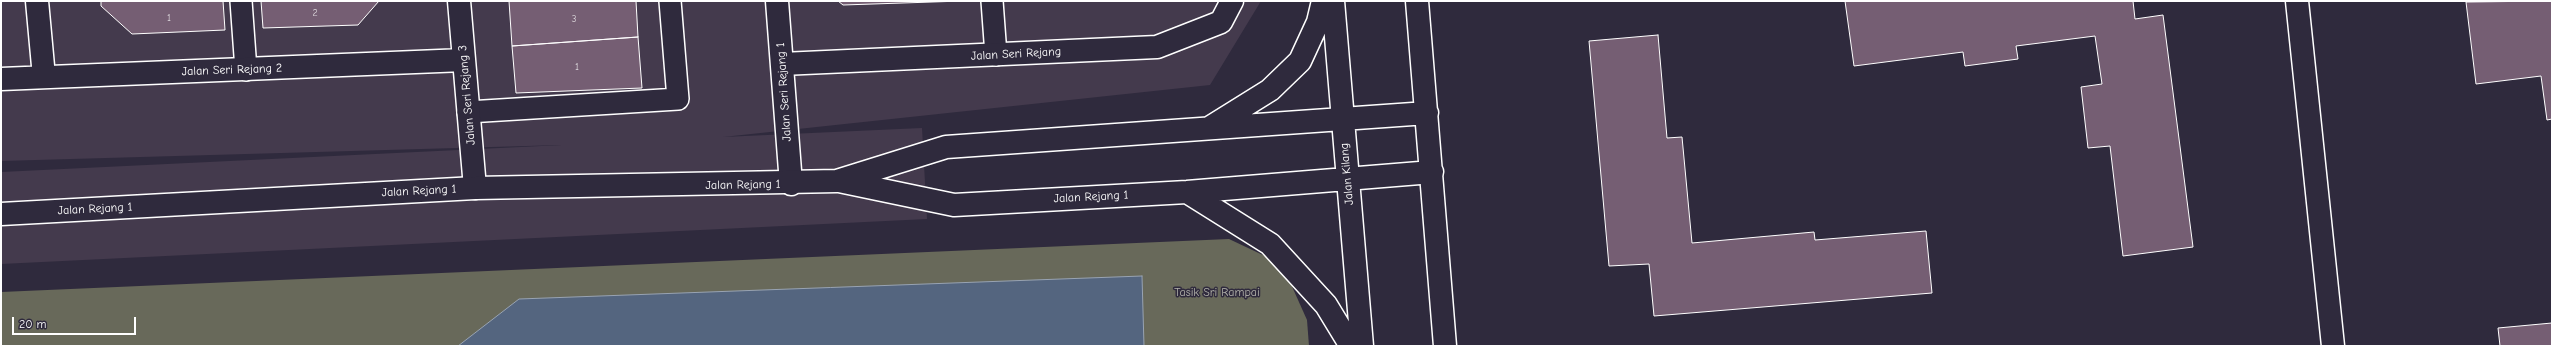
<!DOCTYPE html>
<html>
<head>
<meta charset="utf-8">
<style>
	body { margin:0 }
	#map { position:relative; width:2553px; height:347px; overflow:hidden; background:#2f2a3d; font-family:"Comic Neue",sans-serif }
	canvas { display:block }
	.frame { position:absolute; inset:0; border:2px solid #fff; pointer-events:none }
	.scale { position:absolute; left:12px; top:317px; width:124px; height:18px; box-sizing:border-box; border:2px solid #fff; border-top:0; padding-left:5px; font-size:12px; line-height:14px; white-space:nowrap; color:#fff; -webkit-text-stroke:3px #2f2a3d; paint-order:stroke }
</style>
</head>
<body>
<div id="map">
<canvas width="2553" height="347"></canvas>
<div class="frame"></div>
<div class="scale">20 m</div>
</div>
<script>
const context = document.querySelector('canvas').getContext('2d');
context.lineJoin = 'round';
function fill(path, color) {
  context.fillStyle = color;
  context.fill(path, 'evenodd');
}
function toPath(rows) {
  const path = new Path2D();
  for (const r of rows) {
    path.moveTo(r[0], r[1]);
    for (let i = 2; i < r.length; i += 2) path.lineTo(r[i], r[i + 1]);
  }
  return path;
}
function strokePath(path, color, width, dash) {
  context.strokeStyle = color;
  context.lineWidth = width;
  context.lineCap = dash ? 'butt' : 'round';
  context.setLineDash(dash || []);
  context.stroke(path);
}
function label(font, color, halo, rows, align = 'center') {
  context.font = font + ' "Comic Neue",sans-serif';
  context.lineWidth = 3;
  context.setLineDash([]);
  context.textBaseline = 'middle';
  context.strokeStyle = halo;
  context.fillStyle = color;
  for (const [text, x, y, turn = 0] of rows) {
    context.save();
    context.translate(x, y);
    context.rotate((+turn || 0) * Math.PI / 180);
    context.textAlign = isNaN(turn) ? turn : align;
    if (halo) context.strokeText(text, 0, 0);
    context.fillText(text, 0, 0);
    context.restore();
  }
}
fill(toPath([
	[1,1,1261,1,1210,85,723,137,922,128,927,219,1,264,1,172,562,145,1,161]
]), '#443a4d');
fill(toPath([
	[1229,239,1265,256,1290,282,1307,320,1309,346,1,346,1,292]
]), '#68695a');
const water = toPath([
	[1142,276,1144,346,458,346,519,299,1142,276]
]);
fill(water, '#54657f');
strokePath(water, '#98a3b2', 1);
const building = toPath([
	[101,1,223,1,225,30,132,34,101,6,101,1],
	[261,1,379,1,358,25,263,28,261,1],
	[509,1,636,1,638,37,512,46,509,1],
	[838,1,962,1,843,5,838,1],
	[1845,1,2133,1,2135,19,2163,15,2193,247,2123,256,2110,146,2088,148,2081,87,2102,84,2095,36,2016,46,2018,59,1965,66,1963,52,1854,66,1845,1],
	[2552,1,2552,119,2547,120,2541,76,2476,84,2466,2,2552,1],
	[1658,35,1667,138,1682,137,1692,243,1814,232,1815,240,1926,231,1932,293,1654,316,1649,264,1609,266,1589,41,1658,35],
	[638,37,642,88,516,93,512,46,638,37],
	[2552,323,2552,346,2500,346,2498,328,2552,323]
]);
fill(building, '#755e73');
strokePath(building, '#fff', 1);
const lane = toPath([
	[241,1,246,70],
	[992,1,996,55],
	[468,112,678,99,670,1]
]);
const street = toPath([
	[37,1,44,77],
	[459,1,475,188],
	[777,1,791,184],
	[2297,1,2333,346],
	[782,64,1157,47,1221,22,1232,1],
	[1,79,464,60]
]);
const secondary = toPath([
	[1333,1,1362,346],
	[1417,1,1445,346],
	[1209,128,1270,90,1300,61,1318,22,1323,1],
	[839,181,954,205,1187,192,1432,172],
	[1187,192,1270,244,1326,305,1351,346],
	[1,214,475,188,837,181,946,147,1427,113]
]);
strokePath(lane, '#fff', 24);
strokePath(street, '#fff', 25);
strokePath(secondary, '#fff', 25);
strokePath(lane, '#2f2a3d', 21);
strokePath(street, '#2f2a3d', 22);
strokePath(secondary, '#2f2a3d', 22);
label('10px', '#dcd7dc', null, [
	["2",315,13],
	["1",169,18],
	["3",574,19],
	["1",577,67]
]);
label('12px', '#fff', '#2f2a3d', [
	["Jalan Seri Rejang",1016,54,-3],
	["Jalan Seri Rejang 2",232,70,-2],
	["Jalan Seri Rejang 1",784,92,-94],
	["Jalan Seri Rejang 3",467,95,-95],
	["Jalan Kilang",1347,174,-95],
	["Jalan Rejang 1",743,185,-1],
	["Jalan Rejang 1",419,191,-3],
	["Jalan Rejang 1",1091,197,-3],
	["Jalan Rejang 1",95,209,-3]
]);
label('12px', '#b4b4ac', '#2f2a3d', [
	["Tasik Sri Rampai",1217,293]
]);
</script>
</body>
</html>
